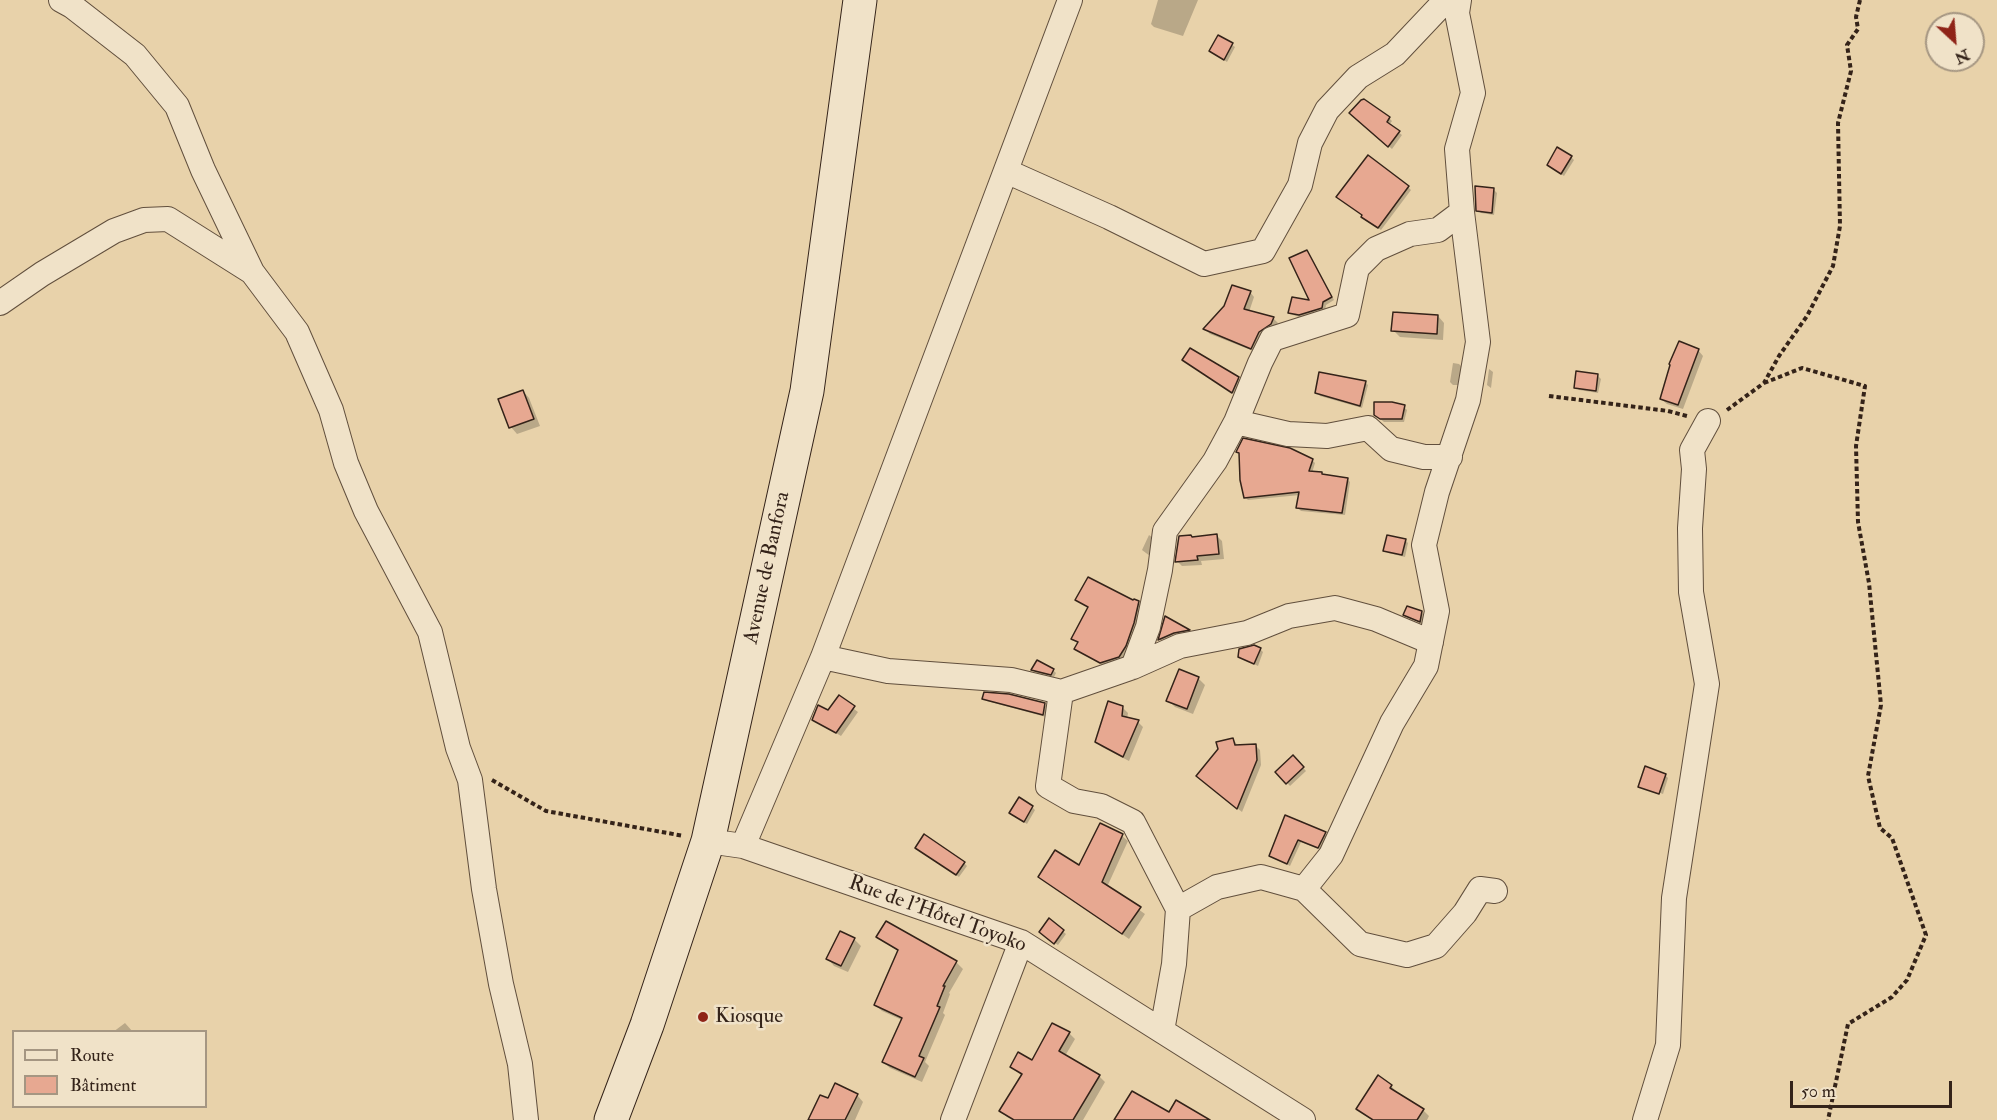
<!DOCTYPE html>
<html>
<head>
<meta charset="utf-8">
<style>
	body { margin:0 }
	#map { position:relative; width:1997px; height:1120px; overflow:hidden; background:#e8d2aa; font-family:"IM FELL Double Pica",serif }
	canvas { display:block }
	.legend { position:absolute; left:12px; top:1030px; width:195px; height:78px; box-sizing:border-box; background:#f0e2c8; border:2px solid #a59682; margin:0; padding:8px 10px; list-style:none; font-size:18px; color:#342319 }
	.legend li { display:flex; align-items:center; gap:12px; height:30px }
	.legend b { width:30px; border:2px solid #a59682 }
	.north { position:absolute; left:1925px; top:12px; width:60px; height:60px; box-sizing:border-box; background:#f0e2c8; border:2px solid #a59682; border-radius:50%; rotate:154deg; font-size:16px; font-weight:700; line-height:24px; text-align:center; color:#342319 }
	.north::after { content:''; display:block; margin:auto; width:21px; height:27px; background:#8f2418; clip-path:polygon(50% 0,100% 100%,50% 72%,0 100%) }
	.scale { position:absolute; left:1790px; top:1081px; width:162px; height:27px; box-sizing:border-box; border:3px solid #342319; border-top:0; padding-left:8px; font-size:18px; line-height:21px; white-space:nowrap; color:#342319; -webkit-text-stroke:4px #f0e2c8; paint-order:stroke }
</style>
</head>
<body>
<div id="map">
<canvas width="1997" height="1120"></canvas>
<ul class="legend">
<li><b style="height:8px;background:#f0e2c8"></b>Route</li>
<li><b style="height:16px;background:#e7a891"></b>Bâtiment</li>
</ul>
<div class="north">N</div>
<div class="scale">50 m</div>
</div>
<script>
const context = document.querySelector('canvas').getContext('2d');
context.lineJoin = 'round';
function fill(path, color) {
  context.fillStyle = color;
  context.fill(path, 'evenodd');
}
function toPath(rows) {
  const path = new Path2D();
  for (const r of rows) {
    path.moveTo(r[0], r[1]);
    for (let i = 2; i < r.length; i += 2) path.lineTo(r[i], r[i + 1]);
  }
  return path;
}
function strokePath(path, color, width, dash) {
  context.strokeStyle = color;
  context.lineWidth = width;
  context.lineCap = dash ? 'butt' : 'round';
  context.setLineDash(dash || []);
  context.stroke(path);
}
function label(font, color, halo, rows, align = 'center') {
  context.font = font + ' "IM FELL Double Pica",serif';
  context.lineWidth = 5;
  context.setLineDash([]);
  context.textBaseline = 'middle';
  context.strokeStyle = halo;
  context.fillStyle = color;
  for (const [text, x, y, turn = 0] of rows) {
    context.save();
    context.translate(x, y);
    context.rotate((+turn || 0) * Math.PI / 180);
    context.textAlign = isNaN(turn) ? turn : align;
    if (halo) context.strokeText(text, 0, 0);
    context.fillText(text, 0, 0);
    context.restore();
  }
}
fill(toPath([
	[1158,0,1198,0,1183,36,1154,27,1151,24],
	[1232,45,1235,47,1227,62,1211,51],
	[1351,112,1389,118,1392,121,1389,125,1402,135,1392,149],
	[1571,157,1574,160,1564,176,1549,165],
	[1408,187,1411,190,1381,230,1366,219],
	[1494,190,1497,193,1494,215,1481,213,1478,210],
	[1309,255,1334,300,1326,305,1325,311,1303,318,1293,315,1290,312,1311,302],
	[1250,292,1254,297,1249,312,1273,318,1278,323,1256,352,1210,334,1205,329],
	[1438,316,1444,323,1443,340,1400,337,1393,330],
	[1698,350,1703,356,1683,409,1667,404,1661,399],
	[1187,363,1238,378,1241,381,1236,395],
	[1453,363,1459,364,1462,367,1459,385,1453,385,1450,382],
	[1489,369,1493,372,1491,388,1487,385],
	[1598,376,1601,379,1598,393,1579,390,1576,387],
	[1365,382,1368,385,1362,408,1320,396,1317,392],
	[523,391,529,398,540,426,517,434,511,427],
	[1404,407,1407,410,1404,422,1384,422,1379,418],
	[1238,452,1312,460,1315,463,1312,473,1347,479,1350,482,1345,515,1301,511,1298,508,1300,495,1248,500,1245,497,1241,455],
	[1149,535,1153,538,1150,556,1142,550],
	[1217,536,1222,541,1224,559,1201,561,1202,565,1182,566,1177,561],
	[1405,540,1408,543,1405,557,1388,553,1385,550],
	[1077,599,1138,602,1142,606,1138,627,1123,660,1105,667,1076,648,1079,643,1073,639,1089,608],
	[1422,613,1425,616,1423,624,1405,615],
	[1166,618,1189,631,1195,636,1166,646,1160,640],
	[1260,649,1263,652,1258,666,1240,657],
	[1033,670,1053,670,1056,673,1054,677,1036,673],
	[1198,678,1205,685,1193,714,1175,707,1168,700],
	[839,698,858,712,841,736,814,720,828,712],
	[984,698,1044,704,1047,707,1046,717,987,701],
	[1122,707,1128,713,1127,719,1138,722,1143,727,1129,761,1102,747,1097,742],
	[1233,739,1238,746,1255,745,1260,750,1261,765,1242,812,1202,780],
	[1293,757,1306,771,1290,786,1277,772],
	[1665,775,1668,778,1663,794,1641,786],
	[1032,807,1035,810,1027,824,1014,816],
	[1286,817,1328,836,1321,850,1301,842,1290,866,1270,855],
	[1122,836,1128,841,1107,887,1145,914,1129,939,1040,877,1080,867],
	[920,851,964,863,967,866,959,877],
	[1049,920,1066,934,1058,945,1043,935],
	[878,936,956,962,963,969,949,993,950,994,943,1013,945,1015,925,1062,929,1066,922,1082,890,1068,883,1062,902,1020,882,1011,875,1005,899,952],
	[854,939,861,946,848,972,834,966,828,959],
	[125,1023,133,1032,113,1032],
	[1069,1033,1075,1039,1065,1056,1099,1076,1105,1082,1083,1120,1012,1120,1007,1117,1001,1111,1022,1076,1011,1067,1032,1062],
	[1378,1077,1391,1086,1397,1092,1396,1094,1423,1110,1429,1116,1427,1120,1372,1120,1364,1114,1358,1108],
	[857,1095,863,1102,855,1120,812,1120,828,1100]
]), '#0003');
const building = toPath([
	[1218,35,1233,43,1224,60,1209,51,1218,35],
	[1364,99,1390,117,1387,122,1400,131,1388,147,1349,113,1361,100,1364,99],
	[1557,147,1572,156,1561,174,1547,165,1557,147],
	[1368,155,1409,186,1378,228,1361,217,1362,215,1336,197,1368,155],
	[1475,186,1494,188,1492,213,1476,211,1475,186],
	[1307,250,1332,297,1323,302,1322,308,1299,315,1288,313,1292,297,1309,300,1289,258,1307,250],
	[1232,285,1251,291,1244,309,1274,317,1271,324,1259,332,1251,349,1203,329,1224,306,1232,285],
	[1393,312,1438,315,1437,334,1391,331,1393,312],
	[1679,341,1699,349,1678,405,1660,399,1670,365,1669,364,1679,341],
	[1190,348,1239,377,1232,393,1182,360,1190,348],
	[1576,371,1598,374,1596,391,1574,388,1576,371],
	[1319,372,1366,381,1360,406,1315,393,1319,372],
	[523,390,534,419,509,428,498,399,523,390],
	[1374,402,1392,402,1405,405,1402,419,1380,419,1374,415,1374,402],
	[1243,438,1290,448,1313,459,1309,471,1322,472,1322,474,1348,478,1342,513,1296,508,1299,492,1244,498,1240,480,1239,453,1236,452,1243,438],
	[1217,534,1219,554,1197,556,1198,560,1175,562,1179,536,1191,535,1192,537,1217,534],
	[1387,535,1406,539,1402,555,1383,551,1387,535],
	[1088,577,1133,600,1134,599,1139,601,1134,623,1126,646,1119,657,1100,663,1074,649,1078,642,1071,639,1088,607,1075,600,1088,577],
	[1407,606,1422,611,1420,622,1403,615,1407,606],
	[1165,616,1190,630,1174,633,1158,640,1165,616],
	[1254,645,1261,648,1254,664,1238,657,1239,649,1254,645],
	[1037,660,1054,669,1051,675,1031,670,1037,660],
	[1179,669,1199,677,1187,709,1166,701,1179,669],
	[984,692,1009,694,1045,703,1043,715,982,699,984,692],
	[839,695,855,706,836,733,812,720,818,705,828,710,839,695],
	[1108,701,1123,706,1122,716,1139,720,1123,757,1095,742,1108,701],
	[1233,738,1235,745,1256,744,1257,760,1237,809,1196,776,1218,749,1216,742,1233,738],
	[1293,755,1304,767,1286,784,1275,772,1293,755],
	[1645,766,1666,774,1659,794,1638,787,1645,766],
	[1019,797,1033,806,1024,822,1009,813,1019,797],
	[1285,815,1326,832,1318,848,1298,840,1287,864,1269,856,1285,815],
	[1100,823,1123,834,1102,882,1141,907,1122,934,1038,877,1055,850,1079,865,1100,823],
	[924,834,965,862,956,875,915,848,924,834],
	[1049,918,1064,930,1054,944,1039,932,1049,918],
	[886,921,957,961,943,986,945,986,937,1006,940,1007,919,1056,924,1058,915,1077,882,1062,902,1018,874,1005,898,950,876,937,886,921],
	[840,931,855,938,841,966,826,959,840,931],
	[1052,1023,1070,1032,1059,1051,1100,1075,1073,1120,1014,1120,999,1111,1022,1074,1010,1067,1018,1052,1032,1060,1052,1023],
	[1378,1075,1392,1085,1390,1088,1424,1109,1417,1120,1373,1120,1356,1109,1378,1075],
	[835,1083,858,1094,845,1120,808,1120,820,1095,828,1098,835,1083],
	[1132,1091,1169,1112,1176,1100,1210,1120,1114,1120,1132,1091]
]);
fill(building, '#e7a891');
strokePath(building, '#342319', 1.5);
const minor = toPath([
	[61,0,72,6,135,55,177,106,203,170,252,272,297,332,331,410,346,463,366,511,430,632,458,748,470,780,484,889,501,984,520,1064,526,1120],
	[1006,171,1109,217,1204,264,1263,251,1300,185,1310,143,1327,110,1358,77,1395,54,1446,0],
	[0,303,42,274,114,231,144,220,168,219,252,272],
	[1236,422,1260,363,1272,339,1347,315,1357,268,1376,249,1410,234,1438,230,1462,212],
	[823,657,888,671,1011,680,1061,692,1133,667,1180,646,1247,633,1289,616,1335,608,1376,619,1431,642],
	[1133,667,1148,627,1160,570,1165,531,1215,461,1236,422,1288,434,1327,436,1368,428,1391,449,1424,457,1450,457],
	[1061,692,1048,786,1074,801,1101,806,1133,822,1178,909],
	[708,841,743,846,1021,942,1303,1120],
	[743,846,823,657,1070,0],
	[1304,889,1360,944,1407,955,1436,946,1465,913,1480,889,1495,891],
	[1162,1031,1174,964,1178,909,1217,887,1261,877,1304,889,1331,855,1392,723,1426,666,1437,611,1424,545,1437,492,1468,400,1478,342,1462,212,1457,149,1473,93,1457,13,1459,0],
	[953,1120,1021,942],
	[1645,1120,1668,1045,1674,898,1707,684,1691,592,1690,528,1694,469,1692,450,1708,421]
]);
const secondary = toPath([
	[611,1120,647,1025,708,841,807,391,860,0]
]);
strokePath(minor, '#614f3d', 26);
strokePath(secondary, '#342319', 35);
strokePath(toPath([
	[1764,383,1802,368,1865,386,1856,446,1858,522,1869,583,1881,705,1868,776,1880,828,1892,838,1926,935,1907,980,1892,997,1848,1024,1828,1120],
	[1549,396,1668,411,1687,416],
	[1727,410,1764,383,1779,356,1807,316,1833,266,1840,226,1838,123,1851,71,1847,45,1858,29,1856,17,1860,0],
	[492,780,546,811,684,836]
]), '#342319', 4, [4.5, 3]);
strokePath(minor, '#f0e2c8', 24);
strokePath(secondary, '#f0e2c8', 33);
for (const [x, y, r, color] of [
	[703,1017,6,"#8f2418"]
]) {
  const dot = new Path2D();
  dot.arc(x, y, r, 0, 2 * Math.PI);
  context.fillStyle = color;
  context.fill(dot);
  strokePath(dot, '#f0e2c8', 2);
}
label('21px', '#342319', '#f0e2c8', [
	["Avenue de Banfora",768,568,-78],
	["Rue de l'Hôtel Toyoko",937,915,20]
]);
label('21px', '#342319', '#f0e2c8', [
	["Kiosque",715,1017]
], 'left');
</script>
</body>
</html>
